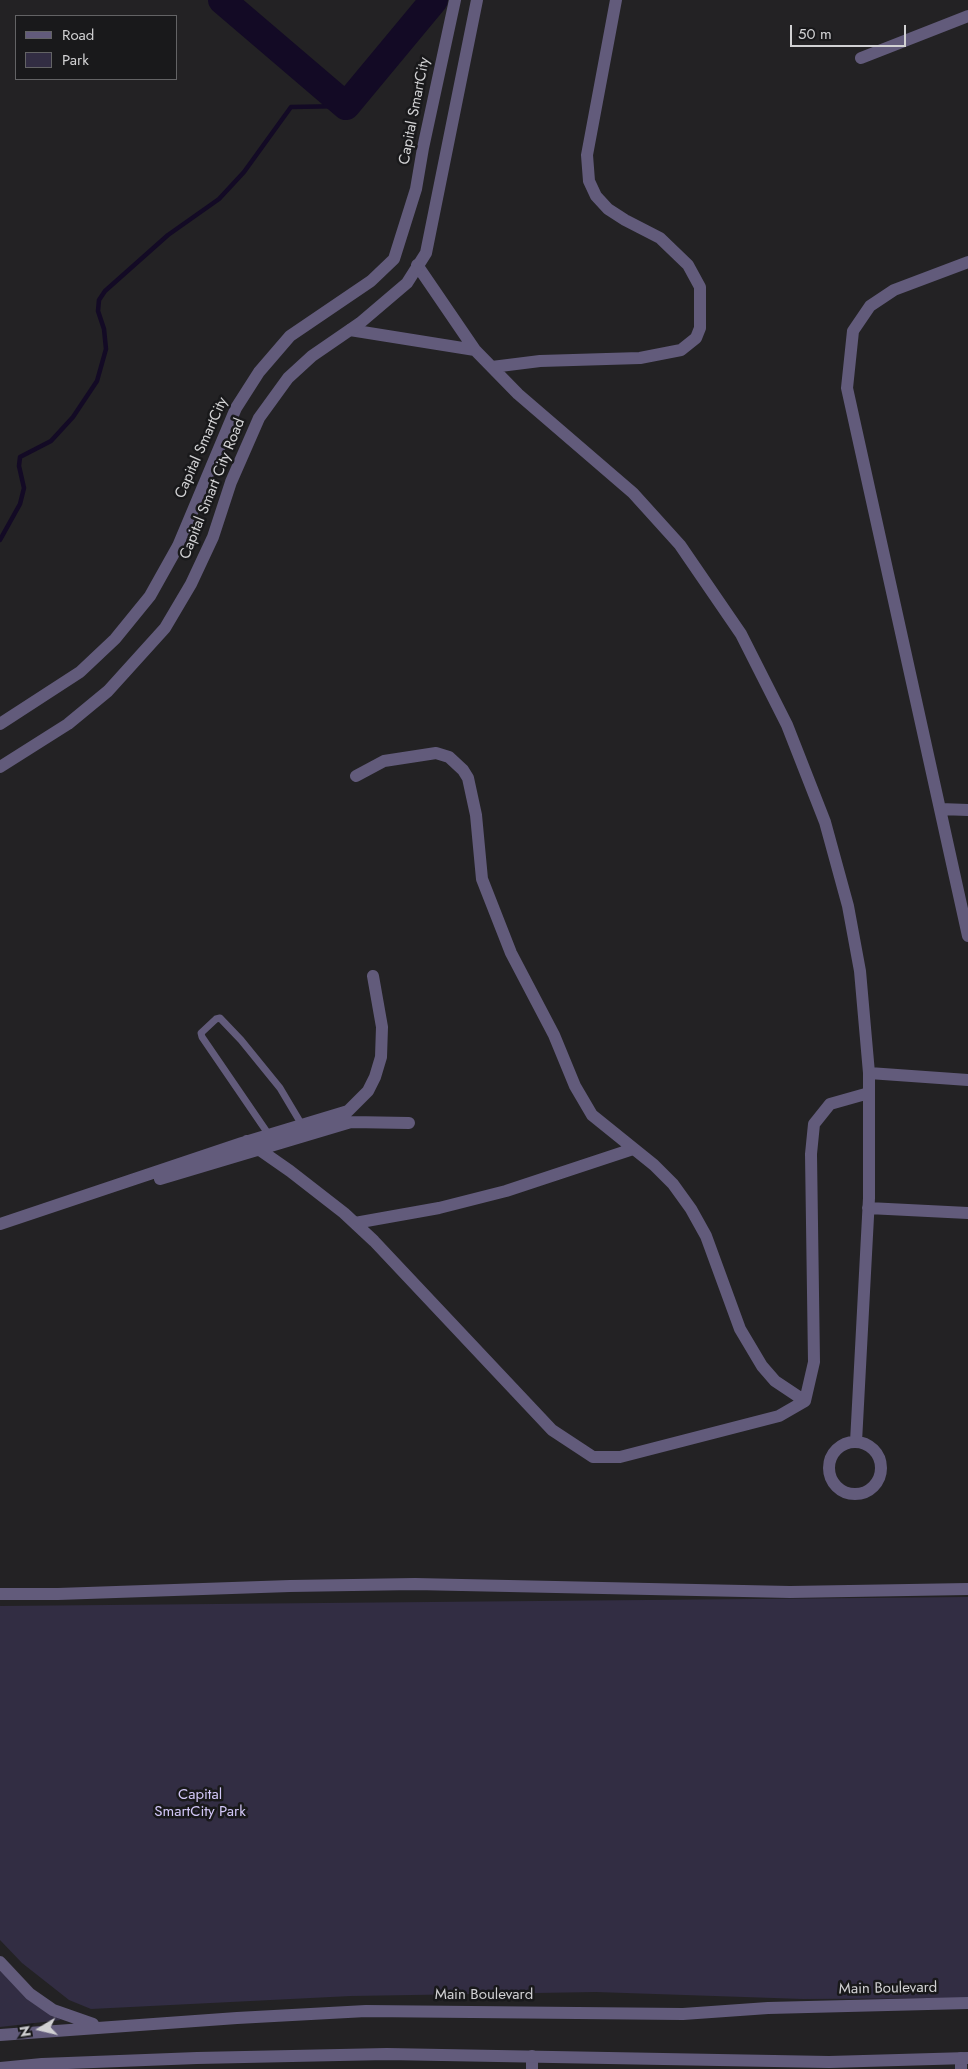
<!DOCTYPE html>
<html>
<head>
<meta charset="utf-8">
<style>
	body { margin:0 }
	#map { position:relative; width:968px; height:2069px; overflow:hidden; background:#232224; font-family:Jost,sans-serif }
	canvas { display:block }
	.legend { position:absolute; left:15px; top:15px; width:162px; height:65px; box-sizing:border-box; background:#19191b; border:1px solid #636365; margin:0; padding:6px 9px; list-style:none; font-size:15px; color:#d1d1d3 }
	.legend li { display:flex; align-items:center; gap:10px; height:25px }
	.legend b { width:25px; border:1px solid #636365 }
	.north { position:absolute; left:15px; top:2004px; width:50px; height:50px; -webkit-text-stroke:4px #19191b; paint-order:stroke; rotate:261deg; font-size:14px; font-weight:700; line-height:20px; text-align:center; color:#d1d1d3 }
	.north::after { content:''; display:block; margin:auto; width:18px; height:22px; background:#d1d1d3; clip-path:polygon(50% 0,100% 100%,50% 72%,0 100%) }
	.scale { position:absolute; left:790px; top:25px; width:116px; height:22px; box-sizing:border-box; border:2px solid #d1d1d3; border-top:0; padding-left:6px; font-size:15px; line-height:18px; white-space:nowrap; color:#d1d1d3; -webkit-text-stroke:4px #19191b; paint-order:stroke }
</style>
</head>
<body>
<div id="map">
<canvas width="968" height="2069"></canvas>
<ul class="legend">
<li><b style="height:6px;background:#625b7b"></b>Road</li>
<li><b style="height:14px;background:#322d43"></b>Park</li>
</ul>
<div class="north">N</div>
<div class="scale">50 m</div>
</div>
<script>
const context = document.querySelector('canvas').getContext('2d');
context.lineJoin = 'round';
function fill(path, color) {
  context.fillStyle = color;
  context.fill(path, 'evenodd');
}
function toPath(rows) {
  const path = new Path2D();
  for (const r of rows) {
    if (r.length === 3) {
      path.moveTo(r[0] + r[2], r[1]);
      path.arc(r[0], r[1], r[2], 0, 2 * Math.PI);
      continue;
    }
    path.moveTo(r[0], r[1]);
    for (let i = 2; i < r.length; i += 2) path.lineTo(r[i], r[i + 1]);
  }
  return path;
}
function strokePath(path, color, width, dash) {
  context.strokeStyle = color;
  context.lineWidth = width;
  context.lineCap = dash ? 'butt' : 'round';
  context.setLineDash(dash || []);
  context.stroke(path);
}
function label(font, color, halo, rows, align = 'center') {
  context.font = font + ' Jost,sans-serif';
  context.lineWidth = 5;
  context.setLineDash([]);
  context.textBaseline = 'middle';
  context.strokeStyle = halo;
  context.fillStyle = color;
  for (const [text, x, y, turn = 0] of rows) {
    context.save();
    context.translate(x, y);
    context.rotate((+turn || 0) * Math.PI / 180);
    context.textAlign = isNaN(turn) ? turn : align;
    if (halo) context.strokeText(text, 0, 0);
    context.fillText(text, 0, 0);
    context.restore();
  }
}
fill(toPath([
	[968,1597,968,1998,803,1999,596,1992,351,1996,91,2009,69,2000,22,1963,0,1940,0,1606],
	[0,1967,61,2020,0,2027]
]), '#322d43');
strokePath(toPath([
	[0,540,20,504,24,488,19,466,20,457,51,441,73,417,97,381,106,349,104,329,98,311,99,300,105,291,168,235,219,199,244,172,291,107,346,106]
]), '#130a25', 4.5);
strokePath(toPath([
	[222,0,346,106,434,0]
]), '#130a25', 28);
strokePath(toPath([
	[269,1135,202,1037,201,1033,216,1019,220,1018,241,1040,280,1088,302,1125]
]), '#625b7b', 7);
strokePath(toPath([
	[861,58,968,16],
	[968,262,894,290,870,306,853,331,847,388,968,936],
	[417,265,475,350,518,394,633,493,680,545,741,634,787,725,825,822,848,906,860,971,869,1073,869,1198,856,1442],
	[350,330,475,350],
	[492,367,540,361,640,358,681,350,696,338,700,328,700,287,688,265,660,238,625,220,608,209,596,196,589,181,587,155,616,0],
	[356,776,384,761,436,753,449,757,463,770,468,778,476,815,482,879,511,953,554,1035,575,1086,592,1115,654,1165,673,1184,691,1209,706,1236,740,1329,762,1366,775,1381,805,1401],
	[940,809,968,810],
	[869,1073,968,1080],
	[247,1141,290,1171,344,1213,374,1241,552,1430,593,1457,620,1457,779,1416,805,1401,814,1362,811,1154,814,1124,830,1104,869,1093],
	[160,1179,351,1122,409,1123],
	[868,1208,968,1213],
	[355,1223,439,1208,506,1191,633,1149],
	[0,1224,242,1143,348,1111,368,1091,375,1077,381,1057,382,1027,373,976],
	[855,1468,26],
	[0,1594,58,1594,290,1586,415,1584,790,1592,968,1589],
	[961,2058,961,2069],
	[532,2069,532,2056]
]), '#625b7b', 12);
strokePath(toPath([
	[0,724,80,672,115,639,150,596,178,546,236,408,259,372,290,336,371,281,394,259,416,189,423,148,455,0],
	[0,767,68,724,108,691,165,628,191,584,213,537,231,482,259,418,288,378,312,356,360,323,407,283,426,253,477,0],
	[0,1962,30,1994,53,2010,93,2024],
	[0,2035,237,2018,366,2011,683,2014,768,2008,968,2003],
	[0,2068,42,2064,197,2058,387,2054,829,2062,968,2058]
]), '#625b7b', 12);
label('15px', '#d1d1d3', '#19191b', [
	["Capital SmartCity",415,111,-79],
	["Capital SmartCity",202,448,-66],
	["Capital Smart City Road",213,489,-68],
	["Main Boulevard",888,1989,-1],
	["Main Boulevard",484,1995]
]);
label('15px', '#d2c7f7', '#19191b', [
	["Capital",200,1795],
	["SmartCity Park",200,1812]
]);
</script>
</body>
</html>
